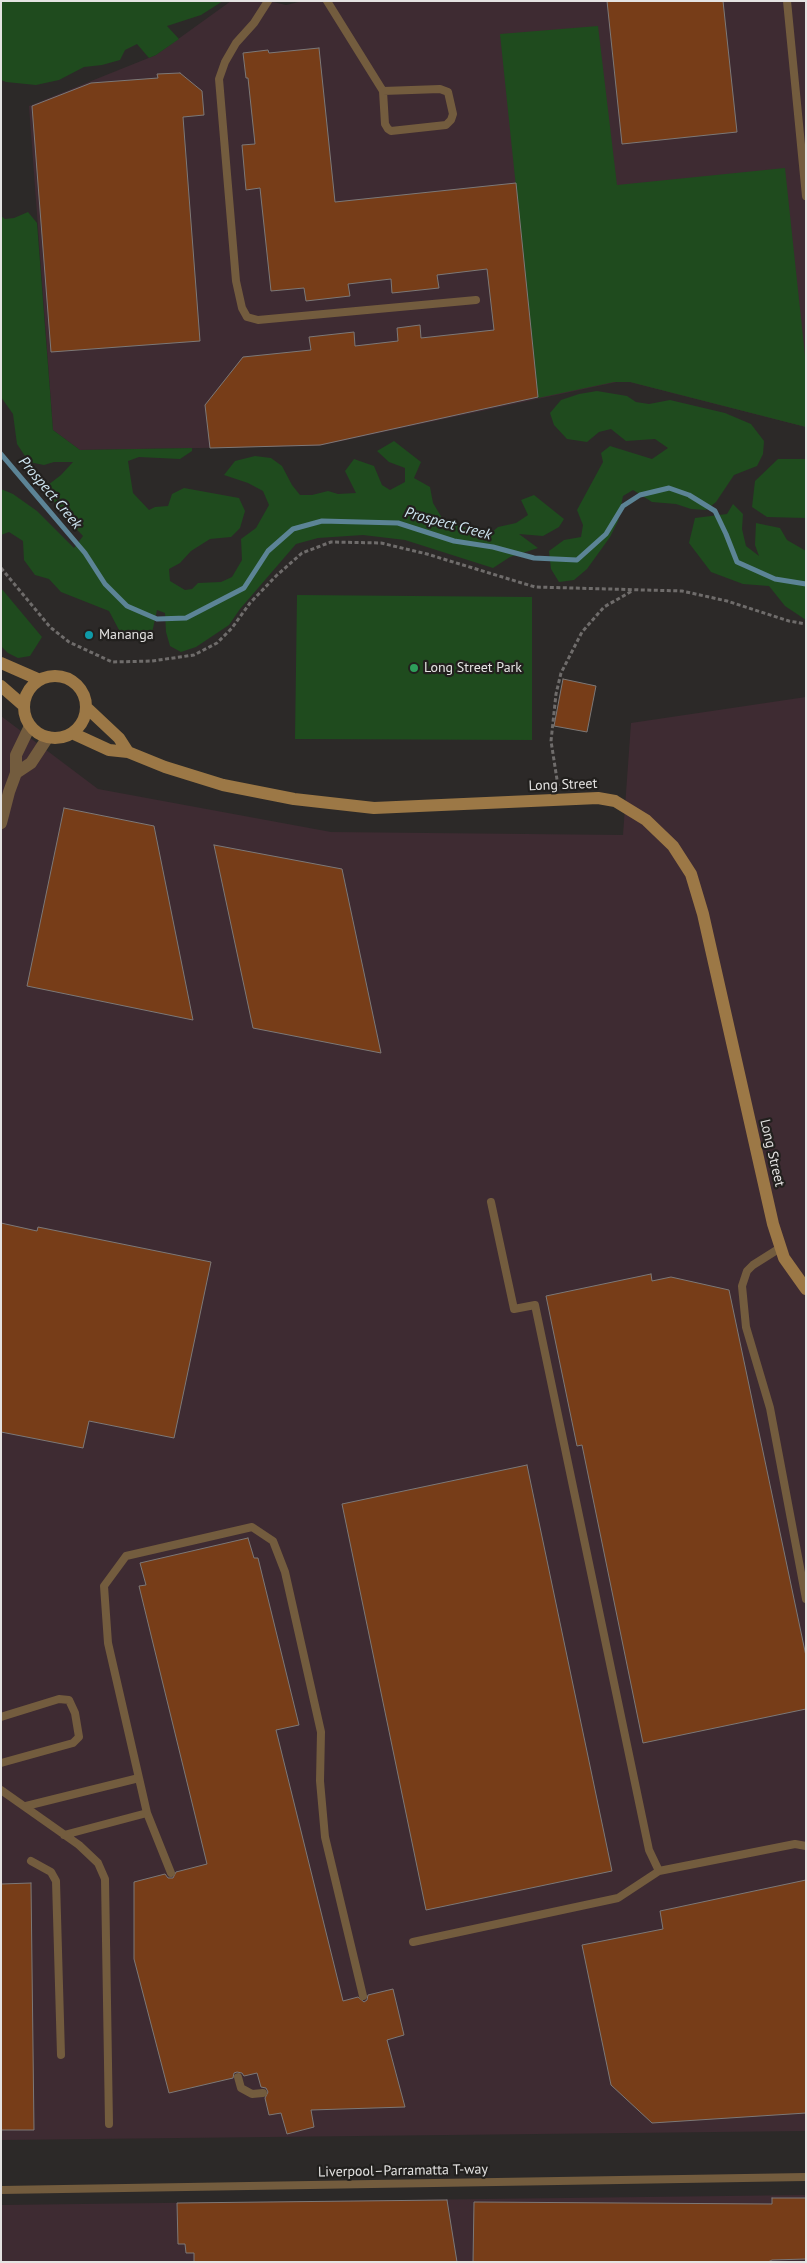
<!DOCTYPE html>
<html>
<head>
<meta charset="utf-8">
<style>
	body { margin:0 }
	#map { position:relative; width:807px; height:2263px; overflow:hidden; background:#2c2928; font-family:"PT Sans",sans-serif }
	canvas { display:block }
	.frame { position:absolute; inset:0; border:2px solid #e4e3e2; pointer-events:none }
</style>
</head>
<body>
<div id="map">
<canvas width="807" height="2263"></canvas>
<div class="frame"></div>
</div>
<script>
const context = document.querySelector('canvas').getContext('2d');
context.lineJoin = 'round';
function fill(path, color) {
  context.fillStyle = color;
  context.fill(path, 'evenodd');
}
function toPath(rows) {
  const path = new Path2D();
  for (const r of rows) {
    if (r.length === 3) {
      path.moveTo(r[0] + r[2], r[1]);
      path.arc(r[0], r[1], r[2], 0, 2 * Math.PI);
      continue;
    }
    path.moveTo(r[0], r[1]);
    for (let i = 2; i < r.length; i += 2) path.lineTo(r[i], r[i + 1]);
  }
  return path;
}
function strokePath(path, color, width, dash) {
  context.strokeStyle = color;
  context.lineWidth = width;
  context.lineCap = dash ? 'butt' : 'round';
  context.setLineDash(dash || []);
  context.stroke(path);
}
function label(font, color, halo, rows, align = 'center') {
  context.font = font + ' "PT Sans",sans-serif';
  context.lineWidth = 4.5;
  context.setLineDash([]);
  context.textBaseline = 'middle';
  context.strokeStyle = halo;
  context.fillStyle = color;
  for (const [text, x, y, turn = 0] of rows) {
    context.save();
    context.translate(x, y);
    context.rotate((+turn || 0) * Math.PI / 180);
    context.textAlign = isNaN(turn) ? turn : align;
    if (halo) context.strokeText(text, 0, 0);
    context.fillText(text, 0, 0);
    context.restore();
  }
}
fill(toPath([
	[231,1,269,1,286,5,303,1,806,1,806,427,630,382,621,381,319,446,80,450,53,430,29,106,156,55],
	[806,697,806,2131,1,2140,1,716,98,789,331,832,623,835,631,723],
	[806,2195,806,2262,1,2262,1,2205]
]), '#3e2b32');
fill(toPath([
	[1,1,223,1,201,15,167,26,179,39,156,55,149,58,137,44,125,50,120,60,102,65,84,67,59,80,36,85,6,82,1,80],
	[598,26,617,185,785,168,806,365,806,427,630,382,614,382,538,398,500,34],
	[28,212,37,223,53,430,80,450,192,448,192,451,180,459,139,457,128,461,133,493,149,510,155,507,168,506,172,494,184,488,239,498,245,511,240,528,231,537,210,539,191,551,180,563,169,569,170,581,185,590,192,589,198,583,221,582,232,577,242,560,241,539,256,528,269,505,263,491,248,483,224,475,235,461,255,456,271,458,282,466,292,485,300,495,312,495,328,491,338,494,356,493,345,471,354,459,374,466,382,485,390,490,405,482,405,468,389,462,377,451,394,441,421,462,414,478,430,487,433,503,442,518,466,528,491,533,498,527,516,523,528,515,521,500,534,495,564,519,559,527,543,536,519,534,538,548,510,557,493,568,405,540,363,535,318,538,296,544,240,609,229,625,196,647,181,652,170,646,166,632,165,613,157,610,152,633,140,635,119,630,109,611,61,592,49,579,35,575,24,560,23,541,9,532,1,535,1,489,13,494,37,511,74,548,83,536,63,515,49,494,48,485,61,475,73,462,54,462,44,465,29,462,17,444,13,414,1,397,1,216,5,219,14,218],
	[597,391,627,396,636,402,649,404,670,400,725,413,751,424,764,441,763,454,757,466,734,475,716,502,706,510,691,509,676,504,652,502,633,490,623,496,618,521,610,537,587,569,574,580,559,582,551,569,549,551,564,540,581,537,583,525,577,510,603,462,601,453,610,446,652,459,668,448,655,439,626,441,611,429,599,432,587,442,567,439,554,425,550,413,561,400,579,394],
	[778,459,806,459,806,518,767,517,752,507,755,481],
	[733,504,743,514,742,529,746,546,759,556,755,545,756,523,780,528,787,540,806,551,806,620,785,606,769,586,743,584,711,572,689,543,695,518,727,514],
	[1,588,42,637,30,656,18,658,8,653,1,646],
	[297,595,532,597,532,740,295,739]
]), '#1f4b1e');
strokePath(toPath([
	[1,454,85,553,105,584,127,606,157,619,186,618,244,588,268,551,293,529,322,521,398,523,454,541,493,547,534,558,577,560,606,534,623,506,640,495,669,488,689,495,715,511,726,534,737,562,775,579,806,584]
]), '#5c8496', 5);
const building = toPath([
	[607,1,723,1,737,132,622,144,607,1],
	[319,48,335,202,516,183,538,397,320,445,210,448,205,405,243,357,311,350,309,337,354,332,355,346,398,341,397,328,420,325,421,338,494,330,487,269,437,275,439,288,392,293,391,279,348,284,350,296,306,301,304,288,271,291,260,188,246,190,242,145,255,144,248,78,246,78,243,53,268,50,269,53,319,48],
	[180,73,202,91,204,115,183,117,200,341,51,352,32,106,91,83,158,78,157,74,180,73],
	[563,679,596,686,587,732,554,726,563,679],
	[64,808,154,826,193,1020,27,986,64,808],
	[214,845,342,869,381,1053,253,1028,214,845],
	[1,1223,37,1231,38,1227,211,1262,174,1438,89,1421,83,1448,1,1432,1,1223],
	[651,1274,652,1281,671,1277,729,1290,806,1656,806,1709,643,1743,582,1445,577,1446,546,1296,651,1274],
	[527,1465,612,1871,426,1910,342,1504,527,1465],
	[248,1538,254,1558,258,1558,299,1725,276,1730,343,2001,358,1997,364,2002,367,2000,368,1995,393,1989,404,2035,387,2040,405,2107,311,2110,314,2127,287,2134,281,2113,269,2115,265,2098,268,2092,266,2088,261,2087,257,2073,244,2076,242,2073,237,2072,234,2073,233,2078,169,2093,134,1959,134,1882,165,1874,168,1878,173,1878,176,1872,207,1864,139,1586,146,1585,140,1563,248,1538],
	[806,1880,806,2113,652,2123,611,2085,582,1945,663,1929,660,1911,806,1880],
	[31,1883,34,2130,1,2130,1,1884,31,1883],
	[772,2198,806,2198,806,2259,772,2260,768,2262,473,2262,474,2202,772,2204,772,2198],
	[447,2200,457,2262,194,2262,194,2253,186,2253,185,2244,178,2244,177,2203,447,2200]
]);
fill(building, '#773d18');
strokePath(building, '#7c7877', 1);
strokePath(toPath([
	[1,568,50,627,69,642,112,662,152,661,194,655,217,643,232,628,250,603,276,576,302,553,331,542,381,543,427,554,535,587,682,591,727,601,789,621,806,624],
	[558,786,551,741,556,694,561,673,582,632,604,607,632,591]
]), '#6f6c6b', 3, [4, 2.5]);
strokePath(toPath([
	[268,1,254,23,236,43,225,62,219,79,236,281,242,308,247,317,258,320,476,300],
	[327,1,383,91,385,124,388,129,391,131,446,125,451,120,453,114,448,92,440,89,383,91],
	[787,1,806,196],
	[491,1202,514,1309,535,1305,649,1850,659,1871],
	[780,1248,753,1265,747,1271,742,1286,746,1327,770,1408,806,1599],
	[1,1717,59,1699,69,1700,75,1713,79,1737,73,1743,1,1763],
	[1,1790,79,1845,98,1863,105,1879,109,2124],
	[26,1806,139,1778],
	[64,1835,147,1813],
	[31,1861,51,1872,56,1881,61,2055],
	[171,1873,147,1813,108,1643,104,1586,126,1556,252,1527,273,1541,285,1572,321,1732,320,1781,325,1837,363,1996],
	[413,1942,618,1898,659,1871,795,1844,806,1846],
	[238,2077,241,2088,252,2094,263,2093],
	[1,2190,806,2177]
]), '#735c3e', 8);
strokePath(toPath([
	[16,773,31,763,48,737],
	[1,823,9,792,16,773,16,755,30,726]
]), '#735c3e', 12);
strokePath(toPath([
	[1,663,40,680],
	[55,707,31],
	[1,686,24,706],
	[86,707,119,738,128,752],
	[72,733,109,750,128,752,165,767,223,785,294,799,374,808,598,798,615,801,646,820,673,846,691,874,703,914,773,1224,784,1258,806,1289]
]), '#9c7846', 12);
for (const [x, y, r, color] of [
	[89,635,5,"#0f9aa8"],
	[414,668,5,"#2e9e5b"]
]) {
  const dot = new Path2D();
  dot.arc(x, y, r, 0, 2 * Math.PI);
  context.fillStyle = color;
  context.fill(dot);
  strokePath(dot, '#22201e', 2);
}
label('14px', '#e4e3e2', '#22201e', [
	["Mananga",99,635],
	["Long Street Park",424,668]
], 'left');
label('14px', '#e4e3e2', '#22201e', [
	["Long Street",563,785,-2],
	["Long Street",772,1153,77],
	["Liverpool–Parramatta T-way",403,2171,-1]
]);
label('italic 15px', '#cee5f1', '#22201e', [
	["Prospect Creek",50,493,50],
	["Prospect Creek",448,524,15]
]);
</script>
</body>
</html>
